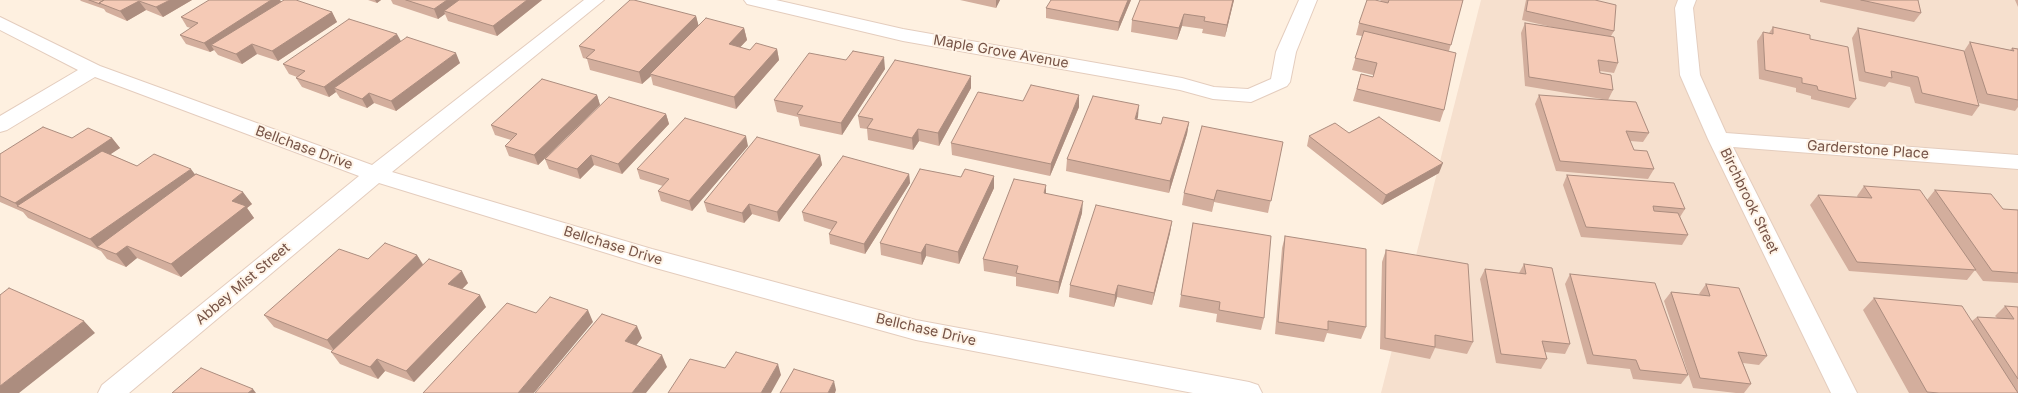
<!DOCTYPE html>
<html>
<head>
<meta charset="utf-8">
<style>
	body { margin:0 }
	canvas { display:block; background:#fef0e0 }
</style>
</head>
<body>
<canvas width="2018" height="393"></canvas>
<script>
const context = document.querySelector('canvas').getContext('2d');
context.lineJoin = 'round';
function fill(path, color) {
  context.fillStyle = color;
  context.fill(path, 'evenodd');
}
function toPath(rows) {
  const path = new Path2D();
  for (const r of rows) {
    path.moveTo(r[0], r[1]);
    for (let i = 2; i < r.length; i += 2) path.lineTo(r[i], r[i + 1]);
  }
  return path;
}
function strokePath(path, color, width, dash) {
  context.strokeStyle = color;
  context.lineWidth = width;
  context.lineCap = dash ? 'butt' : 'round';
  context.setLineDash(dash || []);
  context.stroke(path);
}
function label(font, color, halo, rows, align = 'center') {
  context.font = font + ' Inter,sans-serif';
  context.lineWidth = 4;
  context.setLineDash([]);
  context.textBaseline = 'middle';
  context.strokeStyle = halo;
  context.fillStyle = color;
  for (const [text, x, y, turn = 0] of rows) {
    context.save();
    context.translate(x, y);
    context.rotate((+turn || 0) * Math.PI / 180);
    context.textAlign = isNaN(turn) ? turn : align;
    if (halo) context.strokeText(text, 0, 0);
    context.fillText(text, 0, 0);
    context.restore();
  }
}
fill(toPath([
	[1481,0,2018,0,2018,393,1381,393]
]), '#f6e0ce');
const minor = toPath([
	[584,0,604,0,392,172,652,249,916,320,1249,382,1258,385,1262,393,1193,393,916,340,652,267,379,183,129,393,98,393,102,385,359,176,95,77,7,130,0,132,0,116,78,70,0,30,0,17,100,66,372,165,584,0],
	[744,0,776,0,903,29,1182,78,1214,87,1248,89,1271,79,1276,52,1299,0,1317,0,1296,52,1290,82,1287,86,1251,102,1213,99,1180,90,903,41,747,4,744,0],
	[1678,0,1696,0,1693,8,1700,75,1726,133,2018,155,2018,169,1733,147,1857,393,1831,393,1708,139,1680,75,1675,8,1678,0]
]);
strokePath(minor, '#e4cdbe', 2);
fill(minor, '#fff');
fill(toPath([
	[80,0,192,0,163,17,146,10,127,21,106,12,104,9,81,1],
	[280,0,281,2,332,12,337,22,278,61,257,54,242,64,218,55,214,50,210,52,186,44,180,35,191,28,187,27,181,17],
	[368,0,381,0,377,3],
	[391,0,542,0,497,36,448,21,445,14,438,19,393,4],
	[960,0,1000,0,996,8],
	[1131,0,1118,31,1046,18,1046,8],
	[1234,0,1225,37,1202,33,1203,29,1182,26,1177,40,1131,32,1132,20],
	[1381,0,1463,0,1449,51,1444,110,1440,122,1353,101,1361,74,1373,77,1373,75,1352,70,1362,36,1356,35,1359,23,1380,1],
	[1526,0,1595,0,1614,31,1611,36,1618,63,1614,73,1600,71,1600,73,1613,90,1608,100,1525,86,1521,33,1525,23,1556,28,1522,20],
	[1820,0,1918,0,1921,13,1914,22,1820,2],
	[2015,0,2018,0,2018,7],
	[696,16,698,25,744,28,747,40,740,47,750,50,777,49,779,60,736,109,653,85,651,76,642,84,590,70,587,59,583,58,579,46],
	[1773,27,1810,39,1856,99,1849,108,1811,99,1811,96,1796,92,1796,88,1759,79,1757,41,1763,32,1769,33],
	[1858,28,1964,51,1970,42,2010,50,2012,48,2018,49,2018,107,2015,111,1979,103,1975,91,1979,106,1972,116,1915,103,1910,87,1889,82,1885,87,1859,81,1852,38],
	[401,41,460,63,396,111,374,103,367,108,340,98,336,92,329,97,302,87,296,78,297,77,289,74,283,64],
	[885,69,842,135,800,126,798,117,777,112,774,100],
	[971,88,939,146,919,141,913,150,868,140,867,129,860,128,858,116],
	[597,95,600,105,538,165,509,156,505,146,511,140,495,135,491,125],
	[1539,95,1649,133,1643,142,1630,141,1634,150,1654,169,1648,179,1556,171,1535,104],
	[1023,101,1079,107,1050,176,952,155,951,143],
	[666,114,669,124,622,174,594,165,580,179,549,169,545,159],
	[1138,117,1137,119,1161,124,1189,122,1187,134,1169,193,1066,171,1067,159],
	[1349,133,1439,173,1382,205,1307,146,1309,136],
	[72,138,112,138,120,148,110,154,137,166,195,175,252,204,247,208,254,218,181,277,137,258,126,267,107,259,101,251,28,218,23,212,0,202,0,154],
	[1283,142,1268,213,1214,202,1212,212,1182,205,1184,193],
	[748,146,692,211,661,201,658,191,663,186,640,179,637,169],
	[820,155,822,165,779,222,752,214,744,223,707,212,704,202],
	[909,174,910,183,865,254,830,244,829,234,832,230,804,221,802,212],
	[1567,175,1685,209,1680,217,1688,235,1682,245,1581,237,1563,185],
	[994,176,994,188,959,264,926,256,922,265,881,255,880,243,961,177],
	[1864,186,1927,200,1935,190,2003,209,2018,210,2018,283,1983,281,1975,270,1967,280,1849,271,1810,205,1818,195,1858,198,1857,196],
	[1046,194,1082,213,1058,294,1016,286,1016,277,984,271,983,259],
	[1172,221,1170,233,1152,305,1117,297,1114,307,1069,297,1070,285],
	[1193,223,1264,318,1261,330,1216,322,1217,314,1179,307],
	[1285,236,1366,327,1361,339,1327,333,1324,342,1275,334,1282,248],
	[1386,250,1473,342,1467,354,1435,348,1430,359,1380,349,1382,262],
	[417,255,423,264,468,283,462,289,486,307,414,382,385,371,378,379,340,364,331,352,333,351,274,327,264,315],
	[1524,264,1570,344,1565,354,1545,352,1547,359,1541,369,1496,363,1480,279,1485,269,1519,273],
	[1570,274,1688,375,1681,384,1633,379,1630,369,1587,364,1565,284],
	[1706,284,1767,356,1759,365,1743,363,1751,384,1744,393,1736,393,1693,388,1664,301,1671,292,1700,295,1699,294],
	[1874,298,1972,321,1977,317,1997,318,1995,316,2005,306,2018,307,2018,393,1909,393,1863,310]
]), '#d3ae9d');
fill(toPath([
	[170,0,192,0,163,17,156,7],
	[271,0,280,0,283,5,211,45,214,50,210,52,204,43],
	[375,0,381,0,377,3],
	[447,0,464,0,444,11,445,14,438,19,434,9],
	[527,0,542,0,497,36,493,26],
	[996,0,1000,0,996,8],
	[1128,0,1131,0,1118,31,1119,22],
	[1233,0,1234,0,1225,37,1227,25],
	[139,1,146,10,127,21,120,11],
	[332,12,337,22,278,61,272,51],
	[1184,14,1182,26,1177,40,1179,28],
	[696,16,699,27,650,74,651,76,642,84,639,72],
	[744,28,747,40,732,56,729,44],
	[397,34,402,43,334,88,336,92,329,97,324,87],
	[252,44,257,54,242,64,236,54],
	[777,49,779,60,736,109,734,97],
	[456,53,460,63,396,111,391,101],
	[884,57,885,69,842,135,841,123],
	[971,76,971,88,939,146,938,133],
	[369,93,374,103,367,108,362,99],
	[597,95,600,105,538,165,534,155],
	[1079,95,1079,107,1050,176,1051,164],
	[1139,105,1138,117,1133,131,1135,119],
	[666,114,669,124,622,174,618,164],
	[1189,122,1187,134,1169,193,1170,181],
	[918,129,919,141,913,150,912,138],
	[746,136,748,146,692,211,689,201],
	[112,138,120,148,27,210,18,206,15,203],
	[591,155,594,165,580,179,577,169],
	[820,155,822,165,779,222,777,212],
	[1443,163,1439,173,1382,205,1386,195],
	[191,169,200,181,97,247,101,252,90,239],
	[909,174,910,183,865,254,864,244],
	[994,176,994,188,959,264,958,252],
	[1046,185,1046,197,1044,193],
	[1217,190,1214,202,1212,212,1214,200],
	[243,192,252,204,247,208,254,218,181,277,171,264,232,201],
	[1083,201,1082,213,1058,294,1059,282],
	[749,204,752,214,744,223,742,213],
	[1172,221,1170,233,1152,305,1154,293],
	[926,244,926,256,922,265,921,253],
	[127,246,137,258,126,267,116,254],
	[417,255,424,267,335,352,327,340],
	[462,271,468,283,455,296,448,284],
	[1118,285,1117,297,1114,307,1115,295],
	[480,295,486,307,414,382,406,371],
	[588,310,593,322,534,393,518,393],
	[84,321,95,333,19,393,0,393,0,386],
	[637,326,642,338,630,353,625,341],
	[662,355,667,367,646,393,632,393],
	[377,359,385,371,378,379,370,367],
	[778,364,781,375,771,393,761,393],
	[834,381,836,390,835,393,828,393],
	[253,389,256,393,248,393]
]), '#ac8d7f');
const building = toPath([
	[89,0,104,0,99,3,100,4,89,0],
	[104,0,170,0,156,7,139,1,120,11,99,3,104,0],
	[209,0,271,0,204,43,180,35,198,23,181,17,209,0],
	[284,0,296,0,332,12,272,51,252,44,236,54,211,45,284,0],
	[406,0,447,0,434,9,406,0],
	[459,0,527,0,493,26,444,11,459,0],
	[630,0,634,0,696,16,639,72,586,58,595,50,579,46,630,0],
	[1051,0,1128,0,1119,22,1046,8,1051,0],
	[1140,0,1233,0,1227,25,1204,21,1205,17,1184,14,1179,28,1132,20,1140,0],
	[1367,0,1375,0,1388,3,1389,0,1463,0,1451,45,1359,23,1367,0],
	[1528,0,1595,0,1616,5,1614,31,1526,11,1528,0],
	[1861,0,1918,0,1921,13,1861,0],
	[706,18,744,28,729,44,750,50,756,43,777,49,734,97,650,74,706,18],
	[349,19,397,34,324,87,296,78,305,71,283,64,349,19],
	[1525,23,1614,37,1618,63,1598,60,1600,73,1611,75,1613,90,1529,77,1525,23],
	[1773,27,1810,35,1810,39,1848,47,1856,99,1818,90,1817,86,1802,83,1802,78,1765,70,1763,32,1773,34,1773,27],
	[1858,28,1964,51,1979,106,1922,93,1918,77,1891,71,1892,78,1865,72,1858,28],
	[1364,31,1456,53,1444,110,1357,89,1361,74,1373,77,1377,63,1355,58,1364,31],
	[407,37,456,53,391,101,369,93,362,99,334,88,407,37],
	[1970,42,2014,51,2012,48,2018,49,2018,100,1987,94,1970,42],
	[853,51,884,57,841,123,797,114,803,106,774,100,809,53,846,60,853,51],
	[895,60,971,76,938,133,918,129,912,138,867,128,873,119,858,116,895,60],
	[542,79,597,95,534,155,505,146,517,134,491,125,542,79],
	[1031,85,1079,95,1051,164,951,143,978,92,1023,101,1031,85],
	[1539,95,1636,102,1649,133,1626,131,1634,150,1647,151,1654,169,1560,161,1539,95],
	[1093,96,1139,105,1135,119,1161,124,1163,117,1189,122,1170,181,1067,159,1093,96],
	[609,97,666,114,618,164,591,155,577,169,545,159,609,97],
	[1379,117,1443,163,1386,195,1309,136,1335,123,1349,133,1379,117],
	[685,118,746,136,689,201,658,191,669,179,637,169,685,118],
	[1202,126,1283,142,1271,201,1217,190,1214,200,1184,193,1202,126],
	[43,127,72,138,88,128,112,138,15,203,0,196,0,154,43,127],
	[757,137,820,155,777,212,749,204,742,213,704,202,757,137],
	[102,151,137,166,154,154,191,169,90,239,17,206,102,151],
	[843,156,909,174,864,244,829,234,837,222,802,212,843,156],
	[920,169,961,177,965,169,994,176,958,252,926,244,921,253,880,243,920,169],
	[196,174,243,192,232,201,246,206,171,264,127,246,116,254,97,247,196,174],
	[1567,175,1674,183,1685,209,1653,206,1654,211,1678,213,1688,235,1586,227,1567,175],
	[1014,179,1046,185,1044,193,1083,201,1059,282,1016,273,1018,266,983,259,1014,179],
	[1864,186,1920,190,1976,270,1857,262,1818,195,1872,198,1864,186],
	[1935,190,1991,194,2003,209,2018,210,2018,273,1992,271,1935,190],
	[1096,205,1172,221,1154,293,1118,285,1115,295,1070,285,1096,205],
	[1193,223,1271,236,1264,318,1219,310,1220,302,1181,295,1193,223],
	[1285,236,1366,249,1366,327,1328,321,1328,330,1278,322,1285,236],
	[385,243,417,255,327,340,264,315,339,249,368,259,385,243],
	[1386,250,1468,264,1473,342,1435,335,1435,347,1385,338,1386,250],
	[429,259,462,271,448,284,480,295,406,371,377,359,370,367,331,352,429,259],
	[1524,264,1552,268,1570,344,1542,341,1547,359,1501,354,1485,269,1526,274,1524,264],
	[1570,274,1655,283,1688,375,1640,370,1636,360,1593,355,1570,274],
	[1706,284,1739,288,1767,356,1738,352,1751,384,1700,378,1671,292,1710,296,1706,284],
	[9,288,84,321,0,386,0,295,9,288],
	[550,297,588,310,518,393,423,393,507,303,536,313,550,297],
	[1874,298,1962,306,2018,393,1939,393,1927,392,1874,298],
	[2005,306,2018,307,2018,379,1977,317,2014,319,2005,306],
	[602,314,637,326,625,341,662,355,632,393,535,393,602,314],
	[736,352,778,364,761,393,668,393,690,359,725,368,736,352],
	[201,368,253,389,248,393,172,393,201,368],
	[794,369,834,381,828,393,780,393,794,369]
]);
fill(building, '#f5cab6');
strokePath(building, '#ac8d7f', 1);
label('14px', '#765346', '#fff4e7', [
	["Maple Grove Avenue",1001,52,10],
	["Bellchase Drive",304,148,20],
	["Garderstone Place",1868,150,4],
	["Birchbrook Street",1749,201,64],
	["Bellchase Drive",613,246,17],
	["Abbey Mist Street",243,284,-40],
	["Bellchase Drive",926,330,13]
]);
</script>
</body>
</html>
